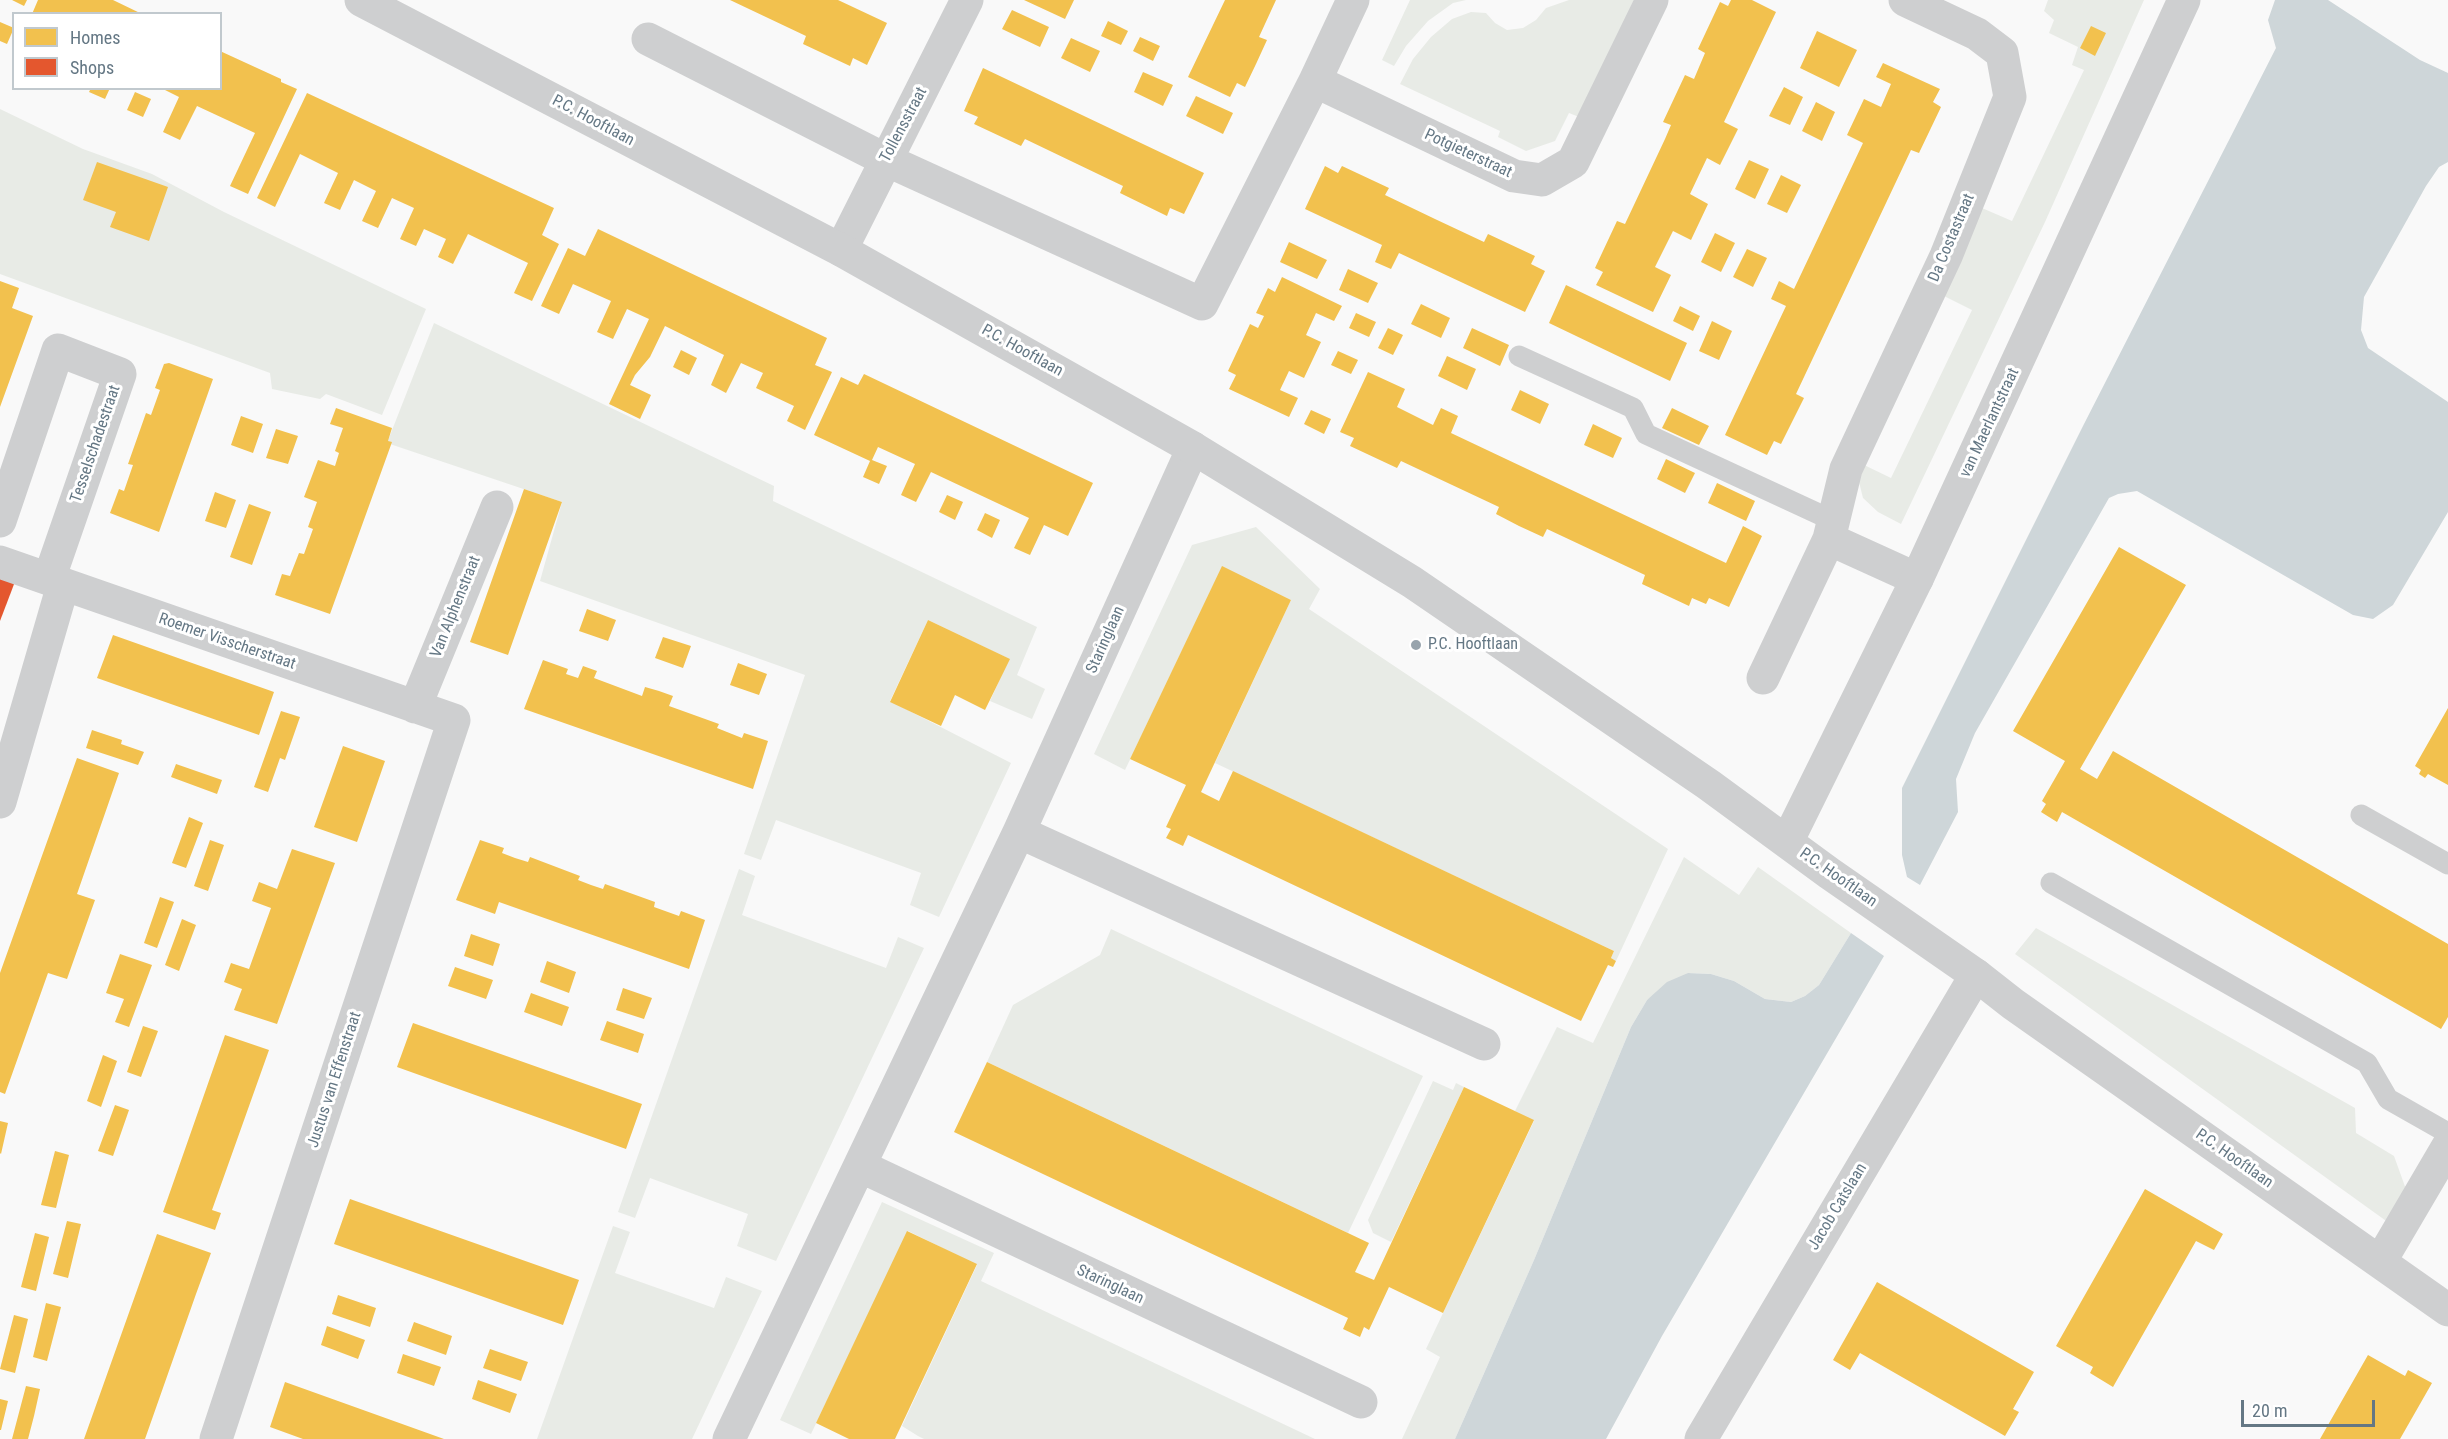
<!DOCTYPE html>
<html>
<head>
<meta charset="utf-8">
<style>
	body { margin:0 }
	#map { position:relative; width:2448px; height:1439px; overflow:hidden; background:#f9f9f9; font-family:"Roboto Condensed",sans-serif }
	canvas { display:block }
	.legend { position:absolute; left:12px; top:12px; width:210px; height:78px; box-sizing:border-box; background:#fff; border:2px solid #c1c9ce; margin:0; padding:8px 10px; list-style:none; font-size:18px; color:#647784 }
	.legend li { display:flex; align-items:center; gap:12px; height:30px }
	.legend b { width:30px; border:2px solid #c1c9ce }
	.scale { position:absolute; left:2241px; top:1400px; width:134px; height:27px; box-sizing:border-box; border:3px solid #647784; border-top:0; padding-left:8px; font-size:18px; line-height:21px; white-space:nowrap; color:#647784; -webkit-text-stroke:4px #fff; paint-order:stroke }
</style>
</head>
<body>
<div id="map">
<canvas width="2448" height="1439"></canvas>
<ul class="legend">
<li><b style="height:16px;background:#f2c14e"></b>Homes</li>
<li><b style="height:16px;background:#e4572e"></b>Shops</li>
</ul>
<div class="scale">20 m</div>
</div>
<script>
const context = document.querySelector('canvas').getContext('2d');
context.lineJoin = 'round';
function fill(path, color) {
  context.fillStyle = color;
  context.fill(path, 'evenodd');
}
function toPath(rows) {
  const path = new Path2D();
  for (const r of rows) {
    path.moveTo(r[0], r[1]);
    for (let i = 2; i < r.length; i += 2) path.lineTo(r[i], r[i + 1]);
  }
  return path;
}
function strokePath(path, color, width, dash) {
  context.strokeStyle = color;
  context.lineWidth = width;
  context.lineCap = dash ? 'butt' : 'round';
  context.setLineDash(dash || []);
  context.stroke(path);
}
function label(font, color, halo, rows, align = 'center') {
  context.font = font + ' "Roboto Condensed",sans-serif';
  context.lineWidth = 6;
  context.setLineDash([]);
  context.textBaseline = 'middle';
  context.strokeStyle = halo;
  context.fillStyle = color;
  for (const [text, x, y, turn = 0] of rows) {
    context.save();
    context.translate(x, y);
    context.rotate((+turn || 0) * Math.PI / 180);
    context.textAlign = isNaN(turn) ? turn : align;
    if (halo) context.strokeText(text, 0, 0);
    context.fillText(text, 0, 0);
    context.restore();
  }
}
fill(toPath([
	[1410,0,1466,0,1453,3,1428,21,1406,46,1394,66,1382,60],
	[1569,0,1634,0,1579,117,1569,113,1555,141,1526,151,1498,137,1500,131,1400,84,1413,59,1431,37,1452,19,1471,12,1486,13,1495,23,1507,30,1523,28,1536,20,1546,8],
	[2048,0,2144,0,2045,222,1901,524,1878,512,1863,498,1858,478,1860,463,1891,478,1972,310,1942,295,1982,208,2012,221,2084,70,2072,65,2078,47,2049,33,2054,20,2044,11],
	[0,109,83,149,152,174,224,212,426,309,382,415,326,394,320,399,272,389,270,373,0,274],
	[434,323,774,486,773,501,1037,627,1017,675,1045,689,1032,719,990,701,1009,659,928,620,890,701,1011,763,939,917,910,905,921,873,776,820,761,860,744,854,805,675,540,581,562,502,387,443],
	[1256,527,1320,589,1309,609,1668,849,1616,961,1611,958,1614,951,1215,763,1291,600,1222,567,1125,770,1094,754,1192,545],
	[1684,857,1739,895,1758,867,1851,933,1819,985,1805,996,1791,1002,1765,999,1734,981,1711,974,1688,973,1647,1000,1631,1027,1534,1260,1455,1439,1402,1439,1440,1357,1426,1349,1534,1121,1515,1111,1557,1027,1593,1043],
	[739,869,755,876,742,915,886,968,898,937,924,948,776,1261,737,1246,748,1214,650,1178,635,1218,618,1212],
	[2036,928,2355,1108,2356,1133,2394,1156,2407,1192,2389,1223,2015,954],
	[1111,929,1423,1076,1348,1233,987,1062,1013,1005,1100,955],
	[1433,1081,1453,1090,1456,1083,1464,1087,1391,1242,1373,1233,1368,1220],
	[882,1202,994,1253,981,1281,1315,1439,924,1439,918,1436,902,1426,977,1265,908,1231,811,1434,780,1420],
	[613,1226,630,1232,615,1273,714,1308,726,1277,762,1291,692,1439,537,1439]
]), '#e8ebe6');
fill(toPath([
	[2275,0,2328,0,2420,60,2448,73,2448,162,2439,167,2426,186,2364,297,2361,330,2368,348,2448,402,2448,512,2393,605,2373,619,2353,615,2137,491,2118,494,2109,498,1975,733,1956,779,1958,812,1920,885,1907,877,1902,855,1902,788,2084,424,2276,48,2268,20],
	[1851,933,1884,956,1662,1336,1606,1439,1455,1439,1534,1260,1631,1027,1647,1000,1667,982,1688,973,1711,974,1734,981,1765,999,1791,1002,1805,996,1819,985]
]), '#ced6d9');
fill(toPath([
	[12,0,27,0,24,6],
	[38,0,113,0,142,14,32,14],
	[730,0,838,0,887,23,867,65,853,58,850,66,803,44,806,36],
	[1024,0,1074,0,1065,19],
	[1225,0,1276,0,1259,37,1267,40,1256,64,1245,87,1237,83,1230,97,1188,77],
	[1731,0,1752,0,1776,12,1724,122,1738,129,1720,165,1707,158,1690,194,1708,204,1691,240,1673,231,1655,267,1671,275,1653,312,1596,285,1603,272,1595,268,1617,221,1625,224,1665,139,1671,125,1663,122,1685,75,1694,79,1705,53,1698,49,1720,2,1728,6],
	[1012,10,1049,27,1040,47,1002,29],
	[1108,21,1128,31,1121,45,1101,36],
	[0,22,14,28,7,44,0,41],
	[2091,26,2106,33,2095,56,2080,48],
	[1817,31,1857,50,1839,87,1800,68],
	[1140,37,1160,46,1153,61,1133,51],
	[1071,38,1100,51,1090,72,1061,58],
	[220,51,281,79,281,82,297,89,248,194,230,186,255,133,197,106,180,140,163,132,179,97,161,88,220,88],
	[1883,63,1940,89,1933,102,1941,107,1919,153,1911,150,1796,394,1804,398,1781,444,1774,441,1767,455,1725,435,1786,306,1771,299,1779,281,1794,289,1863,143,1847,135,1864,99,1881,107,1891,84,1876,77],
	[983,68,1204,173,1184,214,1170,208,1167,216,1120,193,1123,186,1025,139,1021,146,974,124,978,117,964,111],
	[1143,72,1173,85,1163,106,1134,92],
	[1784,87,1803,97,1790,125,1769,116],
	[91,88,110,88,105,99,89,92],
	[135,92,151,99,143,117,127,110],
	[307,93,554,208,542,235,559,244,532,301,514,293,528,263,468,234,453,264,438,257,446,239,424,229,416,246,400,239,414,208,392,198,378,228,362,221,376,191,354,180,340,210,324,203,338,173,300,154,275,207,257,198],
	[1196,96,1233,113,1223,134,1186,116],
	[1816,102,1835,112,1822,141,1802,131],
	[1749,160,1769,169,1755,199,1735,189],
	[97,162,168,187,149,241,110,227,116,212,83,200],
	[1325,166,1338,173,1342,166,1389,188,1385,195,1435,219,1484,242,1488,234,1535,256,1531,264,1545,271,1525,312,1399,253,1391,269,1375,262,1382,245,1305,209],
	[1781,175,1801,185,1787,213,1767,204],
	[598,229,827,338,815,365,832,372,805,430,787,421,794,406,756,388,763,373,741,363,726,393,711,385,724,355,665,326,650,357,635,375,630,385,651,395,640,419,609,404,649,319,627,309,613,339,597,332,611,301,573,284,559,314,541,306,568,248,585,256],
	[1715,233,1735,243,1721,272,1701,262],
	[1289,242,1327,260,1317,279,1280,262],
	[1747,249,1767,258,1753,287,1733,277],
	[1348,269,1378,283,1368,303,1339,290],
	[1282,277,1342,306,1334,321,1316,313,1306,335,1321,342,1304,378,1289,371,1280,390,1298,398,1289,417,1229,389,1236,375,1228,371,1250,324,1258,328,1264,316,1256,313,1268,288,1275,292],
	[0,281,19,288,12,308,33,316,0,407],
	[1566,285,1687,343,1670,381,1549,323],
	[1421,304,1450,318,1441,338,1411,324],
	[1680,306,1700,316,1693,331,1673,321],
	[1356,313,1376,322,1369,337,1349,328],
	[1712,321,1732,331,1719,360,1699,351],
	[1388,328,1403,335,1393,355,1378,348],
	[1472,328,1509,345,1500,366,1463,348],
	[681,350,697,358,689,375,673,367],
	[1338,351,1358,360,1351,374,1331,365],
	[1447,356,1476,369,1467,390,1438,376],
	[169,363,213,379,159,532,110,513,119,489,124,491,133,465,128,464,146,413,151,415,160,390,155,388,164,364],
	[1368,372,1405,389,1397,407,1433,425,1441,408,1458,416,1451,433,1726,563,1743,526,1762,536,1729,607,1709,598,1706,604,1692,598,1689,606,1642,584,1645,575,1547,529,1543,537,1519,526,1496,514,1499,507,1401,461,1397,468,1350,446,1354,438,1340,432],
	[864,374,1093,483,1068,536,1044,525,1030,555,1014,548,1029,518,931,472,916,502,901,495,915,464,878,447,872,460,887,466,879,484,863,477,870,461,814,435,841,377,858,385],
	[1520,390,1549,404,1540,424,1511,410],
	[336,408,392,428,388,441,392,442,330,614,275,595,282,574,290,576,299,553,304,554,313,529,308,527,317,502,304,497,318,460,335,466,339,453,335,451,343,428,330,424],
	[1672,408,1709,426,1699,445,1662,428],
	[1311,410,1331,419,1324,434,1304,424],
	[241,416,263,424,253,453,231,445],
	[1593,424,1622,438,1613,458,1584,445],
	[276,429,298,436,288,464,266,458],
	[1666,459,1695,473,1685,493,1657,479],
	[1717,483,1755,501,1746,521,1708,503],
	[524,489,562,502,508,655,470,642],
	[215,492,236,500,226,528,205,521],
	[947,495,963,502,955,520,939,512],
	[249,504,271,512,252,565,230,557],
	[985,513,1000,520,992,538,977,530],
	[2119,547,2186,585,2080,769,2097,779,2113,751,2448,944,2448,1017,2441,1029,2062,812,2057,822,2041,812,2046,804,2042,801,2065,761,2013,731],
	[1222,566,1291,600,1201,792,1219,801,1233,771,1614,951,1611,958,1616,961,1613,967,1608,965,1581,1021,1188,835,1183,846,1166,838,1171,829,1166,827,1186,785,1130,759],
	[587,609,616,620,608,641,579,631],
	[928,620,1010,659,985,710,955,695,941,726,890,702],
	[113,635,274,692,259,735,97,678],
	[663,637,691,646,683,668,655,658],
	[543,660,568,669,566,674,578,678,583,666,597,671,594,678,642,696,645,687,659,691,673,696,669,706,719,724,717,728,742,738,744,733,768,741,753,789,524,709],
	[738,663,767,674,759,695,730,685],
	[2448,708,2448,785,2428,774,2425,778,2419,774,2421,770,2415,766],
	[281,711,300,717,285,760,280,758,268,792,254,787],
	[92,730,122,740,121,744,144,752,138,765,86,748],
	[343,746,385,761,357,842,314,827],
	[77,758,119,773,77,894,95,900,67,979,48,973,5,1094,0,1092,0,973],
	[176,764,222,780,217,794,171,777],
	[189,817,203,823,186,868,172,863],
	[210,840,224,845,208,891,194,886],
	[480,840,504,848,502,853,515,858,528,862,530,857,580,876,578,880,591,885,603,889,605,884,655,902,654,907,679,916,681,911,705,920,689,969,499,902,495,914,456,900],
	[292,849,335,863,277,1024,234,1010,242,989,224,982,231,963,249,969,271,908,252,901,259,882,277,889],
	[160,897,174,902,157,948,144,943],
	[182,919,196,925,179,971,165,965],
	[471,934,500,944,493,966,464,956],
	[120,954,152,965,129,1027,115,1022,124,999,106,993],
	[547,961,576,972,569,993,540,982],
	[455,967,493,980,486,999,448,986],
	[623,988,652,998,644,1019,616,1010],
	[531,993,569,1007,562,1026,524,1012],
	[607,1021,644,1034,638,1053,600,1040],
	[413,1023,642,1104,626,1149,397,1067],
	[143,1026,158,1031,141,1077,127,1072],
	[225,1035,269,1050,212,1210,221,1213,215,1230,163,1212],
	[103,1055,117,1061,101,1107,87,1101],
	[987,1062,1369,1243,1355,1272,1374,1280,1464,1087,1534,1120,1443,1313,1389,1287,1369,1330,1364,1327,1360,1337,1343,1329,1348,1318,954,1132],
	[115,1105,129,1110,113,1156,98,1151],
	[0,1121,8,1123,1,1154,0,1153],
	[55,1151,69,1155,56,1208,41,1205],
	[2145,1189,2223,1234,2214,1250,2196,1241,2113,1387,2090,1373,2093,1367,2056,1346],
	[350,1199,579,1280,563,1325,334,1244],
	[67,1221,81,1224,68,1278,53,1274],
	[907,1231,977,1264,895,1439,849,1439,816,1423],
	[35,1233,49,1237,36,1291,21,1287],
	[157,1234,211,1253,196,1294,145,1439,84,1439],
	[1877,1282,2034,1372,2013,1409,2019,1412,2005,1436,1860,1353,1850,1370,1833,1360],
	[338,1295,376,1308,370,1327,332,1314],
	[46,1303,61,1307,47,1361,33,1357],
	[14,1315,28,1319,15,1373,0,1369],
	[414,1322,452,1336,446,1355,407,1341],
	[327,1326,365,1340,358,1359,321,1345],
	[490,1349,528,1362,521,1381,483,1368],
	[403,1354,441,1367,434,1386,397,1373],
	[2368,1355,2405,1376,2408,1370,2432,1383,2400,1439,2320,1439],
	[478,1380,517,1394,510,1413,472,1399],
	[285,1382,444,1439,303,1439,270,1427],
	[26,1386,40,1389,34,1416,28,1439,12,1439],
	[0,1399,8,1401,1,1430,0,1430]
]), '#f2c14e');
fill(toPath([
	[0,573,16,579,0,621]
]), '#e4572e');
strokePath(toPath([
	[1519,356,1633,408,1646,434,1834,521],
	[2361,815,2448,864],
	[2051,883,2367,1063,2388,1099,2448,1133]
]), '#cecfd0', 21);
strokePath(toPath([
	[1353,0,1315,81,1514,176,1542,180,1573,162,1652,0],
	[648,39,886,160,1202,304,1315,81],
	[841,250,967,0],
	[0,521,58,350,120,374,49,579],
	[1829,539,1917,579],
	[0,562,454,720,216,1439],
	[1763,678,1829,539,1846,469,1946,256,2010,97,2002,53,1977,34,1905,0],
	[415,707,497,507],
	[0,802,63,585],
	[1019,832,1484,1044],
	[1976,975,2013,1004,2448,1310],
	[860,1166,1361,1402],
	[2380,1262,2448,1146],
	[729,1439,1019,832,1193,448]
]), '#cecfd0', 33);
strokePath(toPath([
	[361,0,841,250,1193,448,1412,582,1709,785,1829,873,1976,975,1701,1439],
	[1787,842,1917,579,2184,0]
]), '#cecfd0', 33);
for (const [x, y, r, color] of [
	[1416,645,6,"#98a4ad"]
]) {
  const dot = new Path2D();
  dot.arc(x, y, r, 0, 2 * Math.PI);
  context.fillStyle = color;
  context.fill(dot);
  strokePath(dot, '#fff', 2);
}
label('16px', '#647784', '#fff', [
	["P.C. Hooftlaan",593,121,28],
	["Tollensstraat",904,125,-62],
	["Potgieterstraat",1468,154,25],
	["Da Costastraat",1952,238,-67],
	["P.C. Hooftlaan",1022,351,29],
	["van Maerlantstraat",1990,423,-65],
	["Tesselschadestraat",96,444,-71],
	["Van Alphenstraat",456,607,-68],
	["Staringlaan",1106,640,-66],
	["Roemer Visscherstraat",227,642,19],
	["P.C. Hooftlaan",1838,878,35],
	["Justus van Effenstraat",335,1080,-72],
	["P.C. Hooftlaan",2234,1159,35],
	["Jacob Catslaan",1838,1207,-59],
	["Staringlaan",1110,1285,25]
]);
label('16px', '#647784', '#fff', [
	["P.C. Hooftlaan",1428,645]
], 'left');
</script>
</body>
</html>
